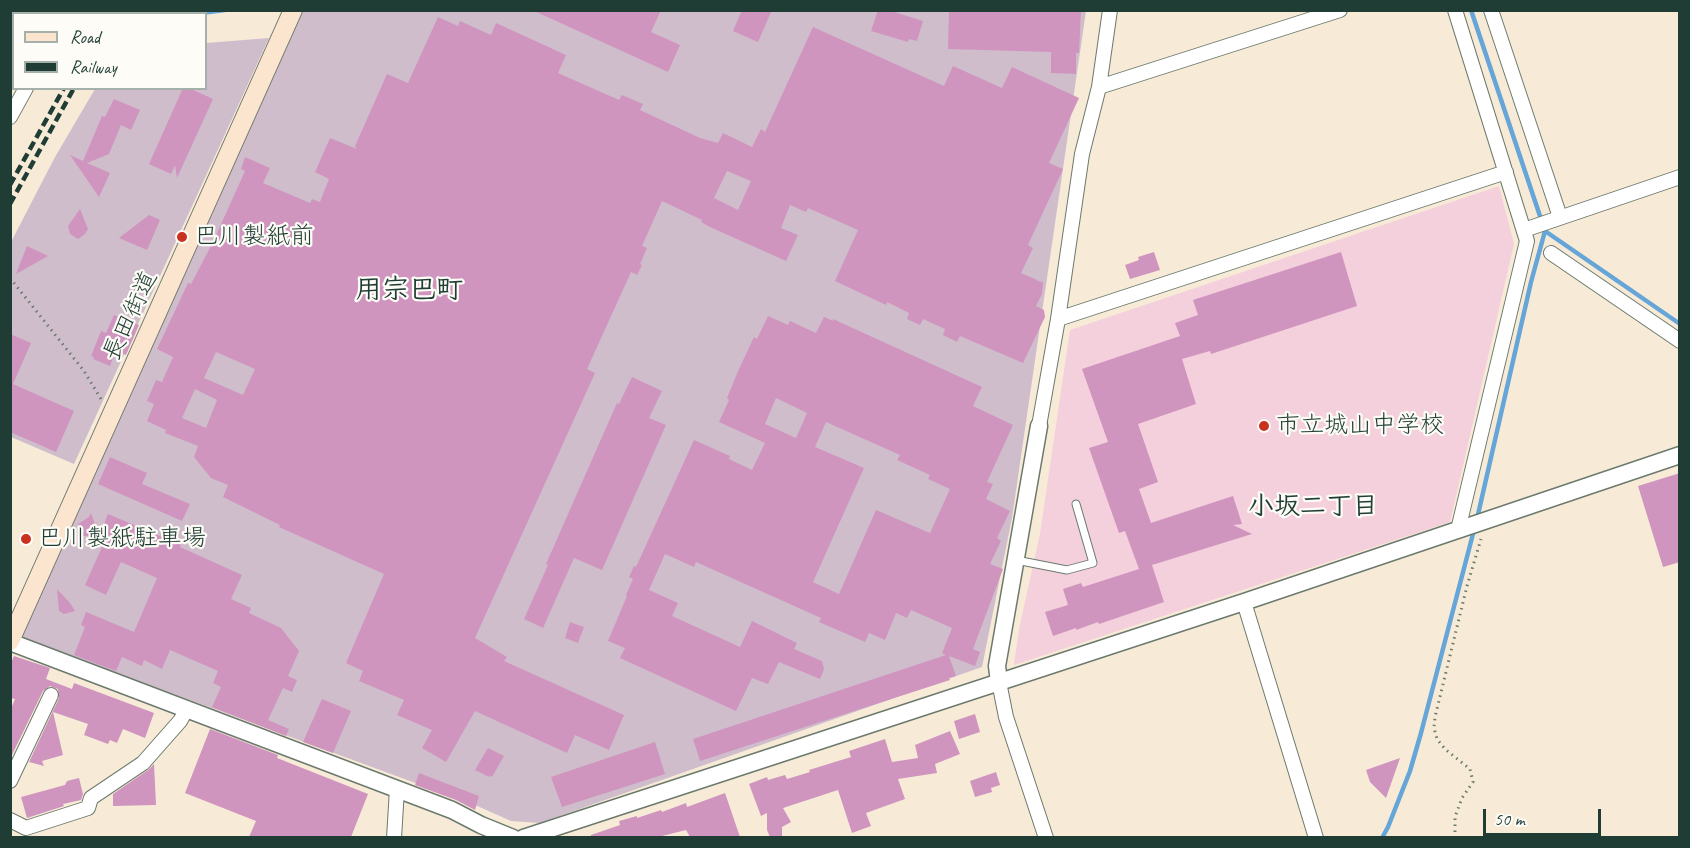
<!DOCTYPE html>
<html>
<head>
<meta charset="utf-8">
<style>
	body { margin:0 }
	#map { position:relative; width:1690px; height:848px; overflow:hidden; background:#f7ebd7; font-family:Caveat,sans-serif }
	canvas { display:block }
	.frame { position:absolute; inset:0; border:12px solid #1f3d34; pointer-events:none }
	.legend { position:absolute; left:12px; top:12px; width:195px; height:78px; box-sizing:border-box; background:#fdfcf7; border:2px solid #a4b0a9; margin:0; padding:8px 10px; list-style:none; font-size:18px; color:#1f3d34 }
	.legend li { display:flex; align-items:center; gap:12px; height:30px }
	.legend b { width:30px; border:2px solid #a4b0a9 }
	.scale { position:absolute; left:1483px; top:809px; width:118px; height:27px; box-sizing:border-box; border:3px solid #1f3d34; border-top:0; padding-left:8px; font-size:18px; line-height:21px; white-space:nowrap; color:#1f3d34; -webkit-text-stroke:4px #fdfcf7; paint-order:stroke }
</style>
</head>
<body>
<div id="map">
<canvas width="1690" height="848"></canvas>
<div class="frame"></div>
<ul class="legend">
<li><b style="height:8px;background:#fce5cf"></b>Road</li>
<li><b style="height:8px;background:#1f3d34"></b>Railway</li>
</ul>
<div class="scale">50 m</div>
</div>
<script>
const context = document.querySelector('canvas').getContext('2d');
context.lineJoin = 'round';
function fill(path, color) {
  context.fillStyle = color;
  context.fill(path, 'evenodd');
}
function toPath(rows) {
  const path = new Path2D();
  for (const r of rows) {
    path.moveTo(r[0], r[1]);
    for (let i = 2; i < r.length; i += 2) path.lineTo(r[i], r[i + 1]);
  }
  return path;
}
function strokePath(path, color, width, dash) {
  context.strokeStyle = color;
  context.lineWidth = width;
  context.lineCap = dash ? 'butt' : 'round';
  context.setLineDash(dash || []);
  context.stroke(path);
}
function label(font, color, halo, rows, align = 'center') {
  context.font = font + ' Caveat,"Klee One",sans-serif';
  context.lineWidth = 4.5;
  context.setLineDash([]);
  context.textBaseline = 'middle';
  context.strokeStyle = halo;
  context.fillStyle = color;
  for (const [text, x, y, turn = 0] of rows) {
    context.save();
    context.translate(x, y);
    context.rotate((+turn || 0) * Math.PI / 180);
    context.textAlign = isNaN(turn) ? turn : align;
    if (halo) context.strokeText(text, 0, 0);
    context.fillText(text, 0, 0);
    context.restore();
  }
}
fill(toPath([
	[1499,186,1514,244,1450,522,1014,665,1019,629,1040,534,1070,330]
]), '#f4cfdc');
fill(toPath([
	[302,11,1086,11,1012,518,982,667,540,823,511,821,475,805,19,637],
	[269,38,74,464,11,437,11,242,55,157,95,89,206,88,206,43]
]), '#d0bdcc');
strokePath(toPath([
	[1471,10,1545,231,1531,282,1477,519],
	[193,14,225,10],
	[10,72,14,70],
	[1545,231,1680,324],
	[1382,838,1388,827,1410,771,1421,733,1474,530]
]), '#66a5d8', 4.5);
fill(toPath([
	[532,10,661,10,651,32,680,45,668,72],
	[742,10,772,10,758,42,733,31],
	[878,10,888,10,923,21,917,41,909,39,908,42,871,31],
	[949,10,1081,10,1079,53,1076,53,1076,74,1051,73,1051,52,948,49],
	[438,17,458,26,460,21,491,35,496,23,566,55,558,73,619,100,622,95,643,104,640,110,700,138,718,143,723,133,752,147,761,129,765,132,813,27,944,86,953,66,1002,88,1012,67,1079,98,1049,163,1063,169,1028,245,1033,248,1021,273,1035,279,1038,281,1043,282,1042,294,1036,306,1044,310,1045,317,1023,363,960,336,957,342,943,335,945,329,923,319,920,325,907,319,909,313,887,302,886,305,835,281,858,230,808,208,806,212,790,205,781,228,798,235,786,261,710,227,701,222,702,220,662,201,642,246,647,248,640,264,642,265,637,275,631,272,587,369,595,373,475,638,507,657,504,661,624,715,609,750,575,735,567,753,475,711,446,762,422,748,432,730,397,715,404,700,359,681,363,671,346,663,384,574,279,527,280,525,223,497,228,485,211,478,194,457,198,446,165,433,166,430,147,421,154,404,147,401,156,380,162,382,173,357,157,349,188,283,191,284,213,242,245,171,241,169,245,157,270,168,263,183,310,203,312,199,320,202,329,179,315,172,330,138,357,149,355,146,387,74,408,83],
	[727,171,751,181,738,210,714,198],
	[216,352,255,369,243,395,204,378],
	[195,389,217,400,206,428,182,418],
	[183,88,189,88,213,99,177,178,175,165,171,174,149,164],
	[114,99,140,110,131,130,121,125,109,154,87,163,110,173,99,197,70,155,83,161,102,116,105,117],
	[80,209,88,229,85,234,78,239,70,234,68,226],
	[149,215,160,220,147,250,119,238],
	[27,246,48,256,16,274],
	[1154,252,1160,270,1130,279,1125,265,1139,260,1138,257],
	[1341,252,1357,306,1211,354,1210,351,1182,359,1196,404,1138,424,1158,482,1139,489,1151,523,1233,496,1242,524,1233,525,1252,534,1152,565,1164,602,1099,624,1098,622,1076,630,1076,628,1053,636,1045,612,1068,605,1063,589,1081,583,1083,587,1139,569,1125,531,1119,533,1089,448,1108,442,1082,369,1180,336,1175,323,1198,315,1193,300],
	[114,315,139,325,126,355,116,351,110,366,93,359,94,357,91,356,101,331,106,333],
	[768,316,788,325,790,321,816,333,824,317,833,321,833,319,982,387,973,406,1013,425,987,482,993,484,986,499,1010,511,997,538,1001,541,990,564,1003,569,973,649,980,652,975,666,949,656,956,676,949,678,950,680,700,761,693,739,946,655,942,653,952,628,911,610,907,618,896,613,885,640,869,633,865,642,819,622,821,618,696,562,694,567,665,554,649,590,678,603,672,616,740,647,752,621,797,643,794,649,822,661,824,669,820,679,779,662,768,684,752,678,736,711,620,658,625,648,608,641,627,596,626,595,633,579,629,577,634,566,636,567,694,440,730,456,729,459,752,470,765,443,719,422,729,400,727,398,739,369,754,337,757,339],
	[776,398,807,413,796,438,765,424],
	[826,422,900,455,897,460,930,475,928,479,950,489,930,533,876,510,839,594,813,582,864,468,815,447],
	[10,334,31,343,13,384,74,411,56,452,10,432],
	[632,377,662,391,649,418,666,425,602,570,574,558,543,628,524,619,548,565,546,564,617,403,619,404],
	[110,457,147,473,142,484,190,504,182,521,98,484],
	[1680,473,1680,562,1663,567,1638,486],
	[91,513,99,536,108,514,181,545,180,547,242,575,231,599,251,608,249,613,281,628,299,651,288,676,297,680,292,692,283,688,268,720,289,729,286,736,212,707,221,687,213,683,218,671,170,650,162,669,144,660,142,666,122,657,116,671,74,655,85,627,81,625,86,612,134,632,157,578,121,562,106,595,85,585,102,547,98,542,95,544,97,541,91,536,82,536,84,530,78,524,89,517],
	[57,589,70,603,75,611,64,614,59,611],
	[570,622,584,627,578,643,565,638],
	[14,656,50,668,46,679,72,689,74,683,154,713,145,738,123,729,117,743,110,740,108,744,84,735,88,724,53,712,63,755,42,761,44,766,29,762,59,698,58,689,50,686,43,691,10,759,10,711,15,699,10,698,10,665],
	[322,699,351,711,333,753,303,742],
	[975,714,980,732,959,739,954,721],
	[210,729,278,755,277,758,368,794,351,837,249,837,256,821,185,793],
	[950,731,960,754,935,764,937,773,898,779,905,799,866,813,871,826,852,833,838,790,783,808,791,822,782,827,782,837,770,837,767,830,767,813,761,816,749,784,767,777,768,780,785,775,787,779,810,772,809,770,851,757,849,751,885,739,892,762,918,758,915,745],
	[655,742,665,774,562,807,551,777],
	[488,748,504,756,492,777,490,775,489,777,475,770],
	[1400,758,1386,798,1370,782,1366,770],
	[154,764,156,805,113,806,113,794,148,770],
	[996,772,1000,785,991,788,992,792,975,797,970,781],
	[419,773,479,796,475,810,456,800,415,785],
	[79,778,83,794,81,800,63,804,64,806,27,818,21,797,65,785,67,781],
	[725,793,740,837,690,837,686,830,658,837,591,837,591,835,620,825,619,821,637,816,637,818,661,810,662,812,686,803,687,807]
]), '#cf95bf');
const service = toPath([
	[1016,560,1067,570,1093,563,1076,504]
]);
const minor = toPath([
	[1455,10,1527,241,1458,530],
	[1491,10,1560,217],
	[62,14,63,10],
	[1099,87,1340,10],
	[10,117,26,88],
	[1524,230,1680,177],
	[1551,253,1680,341],
	[1058,319,1506,172],
	[1039,426,1058,319,1082,154,1099,87,1110,10],
	[1244,602,1316,838],
	[999,682,1006,717,1046,838],
	[10,781,51,695],
	[10,820,26,828,88,808,91,798,143,763,180,721,187,709],
	[394,838,397,789]
]);
const tertiary = toPath([
	[10,642,452,810,481,825,513,838],
	[999,682,997,666,1039,426],
	[523,838,1244,602,1680,455]
]);
const secondary = toPath([
	[10,641,293,10]
]);
strokePath(service, '#6b7a6d', 9);
strokePath(minor, '#6b7a6d', 16);
strokePath(tertiary, '#6b7a6d', 19);
strokePath(secondary, '#6b7a6d', 20);
strokePath(toPath([
	[10,278,84,371,101,399],
	[1455,838,1455,817,1462,798,1473,782,1470,769,1445,749,1437,739,1434,728,1435,717,1467,586,1481,539]
]), '#6b7a6d', 3, [1.5, 4.5]);
strokePath(service, '#fff', 7);
strokePath(minor, '#fff', 14);
strokePath(tertiary, '#fff', 16);
strokePath(secondary, '#fce5cf', 18);
strokePath(toPath([
	[107,14,108,10],
	[117,14,119,10],
	[10,185,64,88],
	[10,204,74,88]
]), '#1f3d34', 4.5, [9, 4.5]);
for (const [x, y, r, color] of [
	[182,237,6,"#c8321e"],
	[1264,426,6,"#c8321e"],
	[26,539,6,"#c8321e"]
]) {
  const dot = new Path2D();
  dot.arc(x, y, r, 0, 2 * Math.PI);
  context.fillStyle = color;
  context.fill(dot);
  strokePath(dot, '#fdfcf7', 2);
}
label('24px', '#1f3d34', '#fdfcf7', [
	["巴川製紙前",194,237],
	["市立城山中学校",1276,426],
	["巴川製紙駐車場",38,539]
], 'left');
label('24px', '#1f3d34', '#fdfcf7', [
	["長田街道",131,316,-65]
]);
label('bold 26px', '#1f3d34', '#fdfcf7', [
	["小坂二丁目",1313,507]
]);
label('bold 27px', '#1f3d34', '#fdfcf7', [
	["用宗巴町",409,291]
]);
</script>
</body>
</html>
